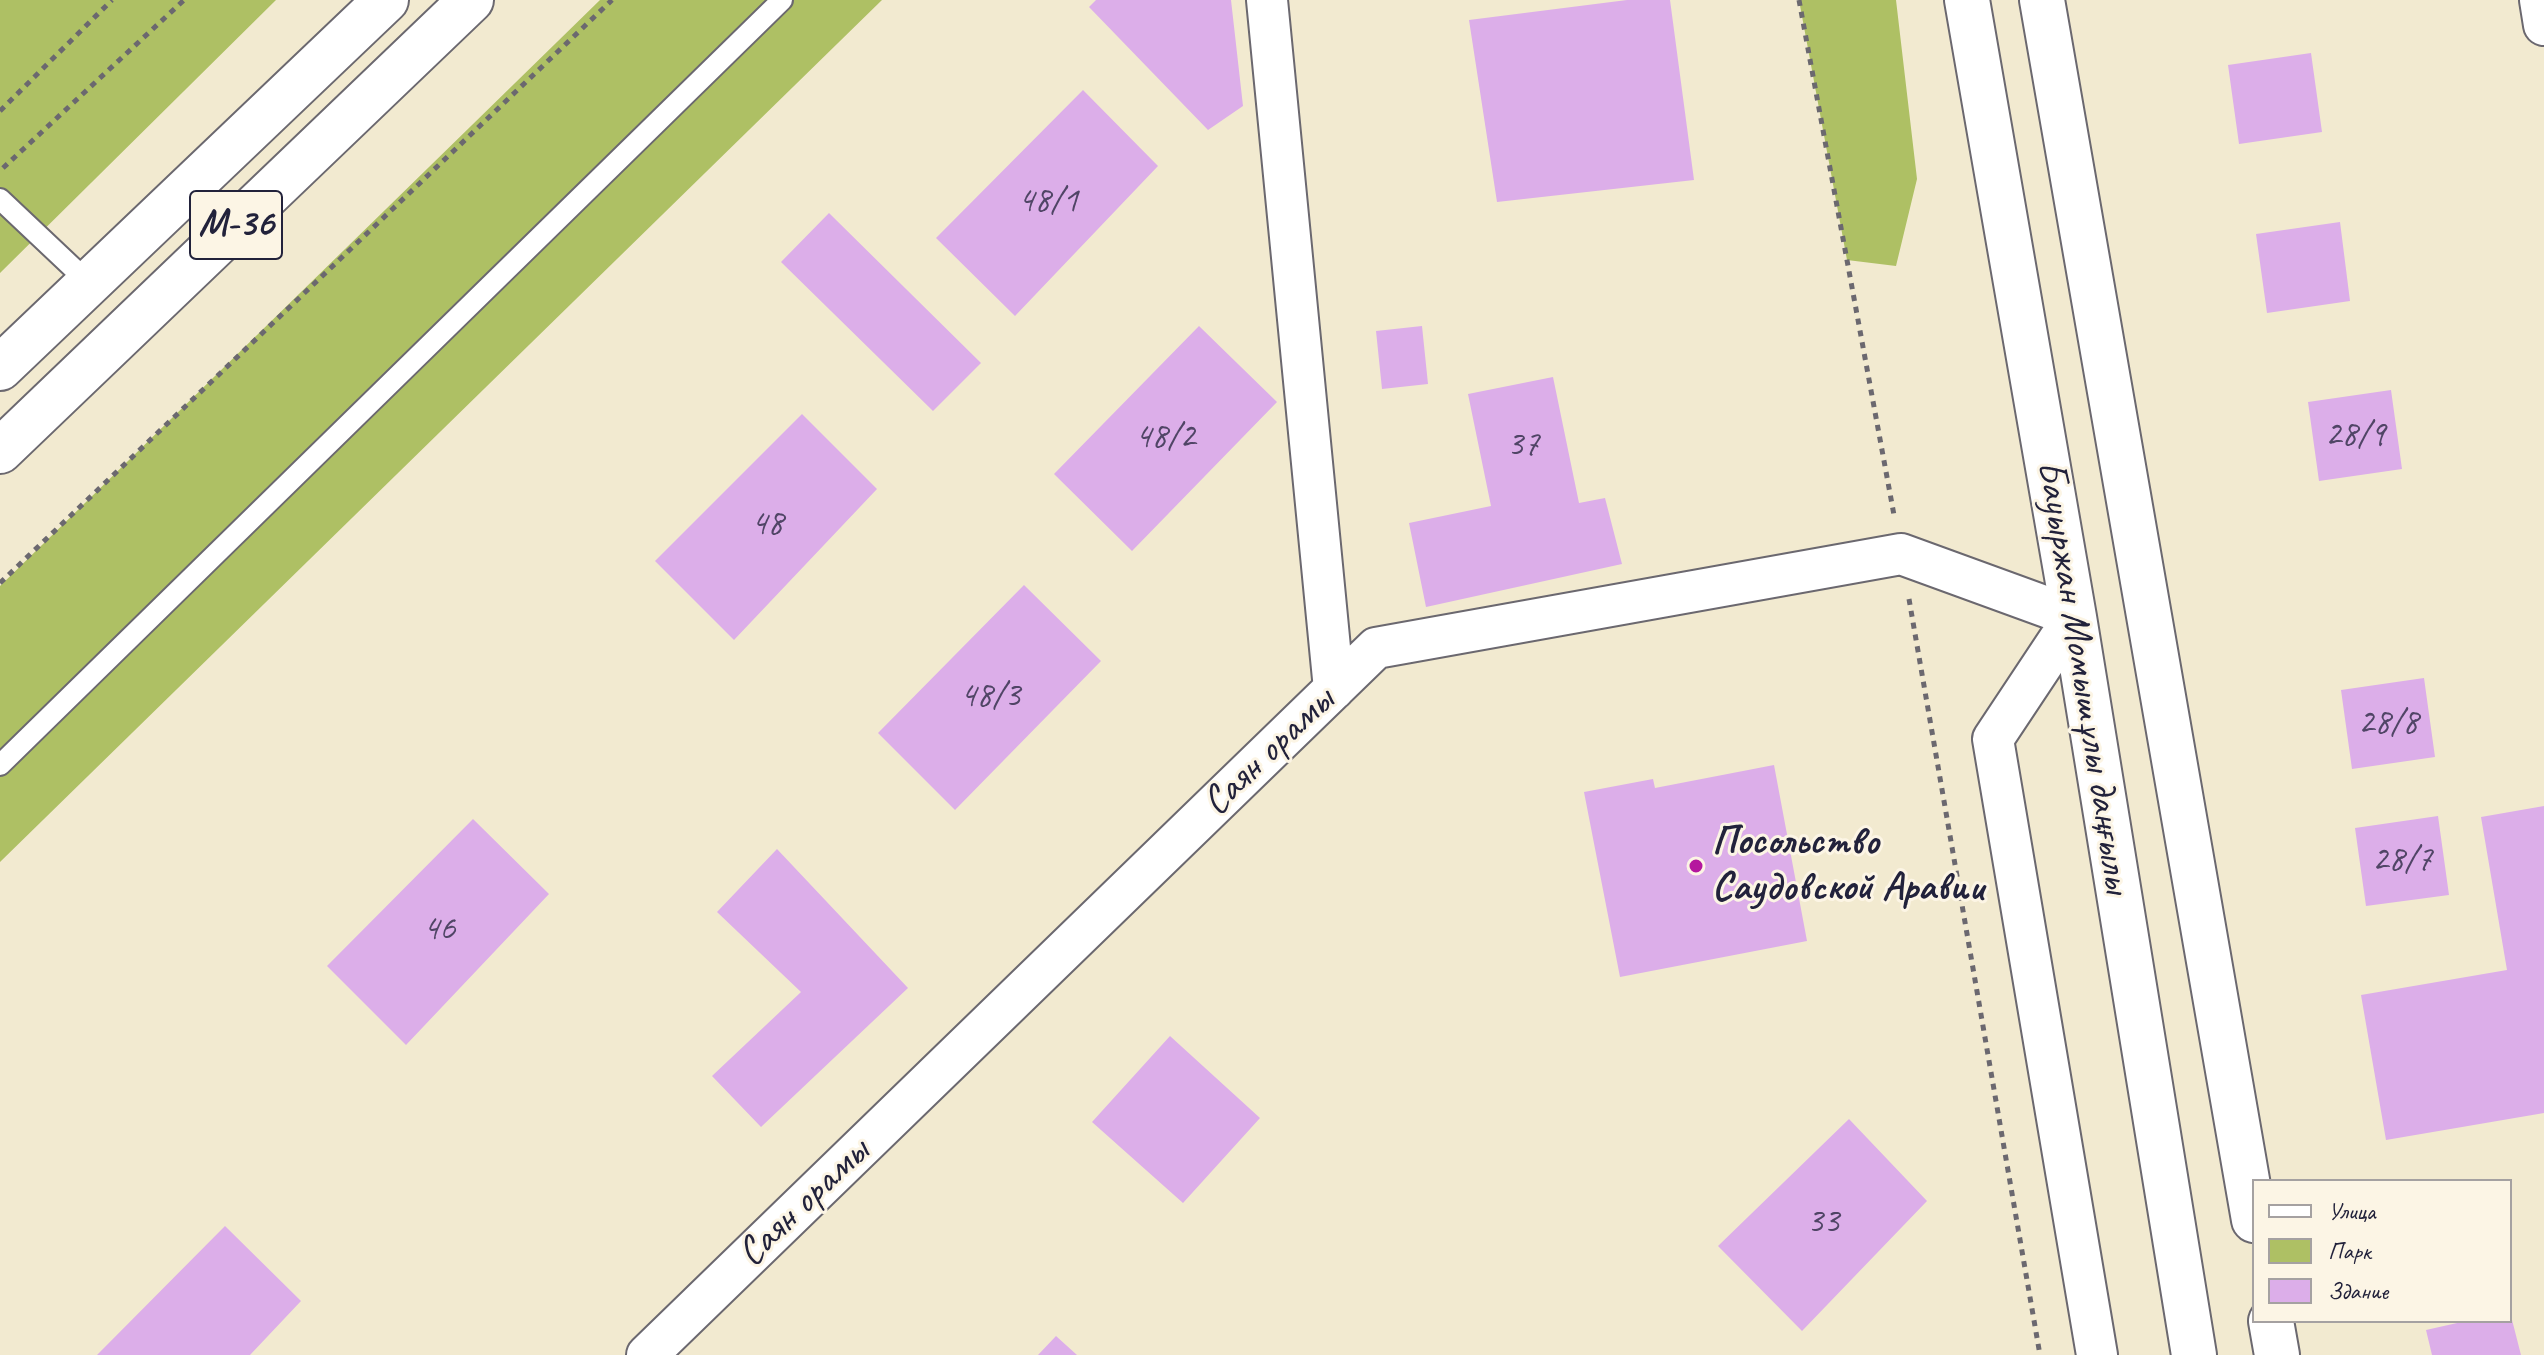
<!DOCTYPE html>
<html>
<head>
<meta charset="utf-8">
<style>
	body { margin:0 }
	#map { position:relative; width:2544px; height:1355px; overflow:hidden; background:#f2ead0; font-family:Caveat,sans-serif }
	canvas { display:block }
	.legend { position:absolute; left:2252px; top:1179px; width:260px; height:144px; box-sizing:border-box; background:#fcf5e5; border:2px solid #a5a1a1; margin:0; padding:10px 14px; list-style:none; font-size:24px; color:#22223b }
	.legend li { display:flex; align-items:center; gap:16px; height:40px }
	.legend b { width:40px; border:2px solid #a5a1a1 }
</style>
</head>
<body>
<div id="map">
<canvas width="2544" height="1355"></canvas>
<ul class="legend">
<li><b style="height:10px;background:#fff"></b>Улица</li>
<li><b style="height:22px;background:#aec064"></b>Парк</li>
<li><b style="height:22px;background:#dcaee9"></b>Здание</li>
</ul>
</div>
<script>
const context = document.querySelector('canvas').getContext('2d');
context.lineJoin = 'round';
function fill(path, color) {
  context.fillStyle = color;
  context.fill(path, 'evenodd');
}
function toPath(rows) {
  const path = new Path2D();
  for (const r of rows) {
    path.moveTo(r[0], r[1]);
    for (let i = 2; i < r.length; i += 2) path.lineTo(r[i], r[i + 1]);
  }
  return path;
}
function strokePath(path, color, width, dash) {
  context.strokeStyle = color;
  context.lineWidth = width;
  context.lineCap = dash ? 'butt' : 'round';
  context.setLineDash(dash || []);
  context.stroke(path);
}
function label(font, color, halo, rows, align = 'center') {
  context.font = font + ' Caveat,sans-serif';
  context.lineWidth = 6;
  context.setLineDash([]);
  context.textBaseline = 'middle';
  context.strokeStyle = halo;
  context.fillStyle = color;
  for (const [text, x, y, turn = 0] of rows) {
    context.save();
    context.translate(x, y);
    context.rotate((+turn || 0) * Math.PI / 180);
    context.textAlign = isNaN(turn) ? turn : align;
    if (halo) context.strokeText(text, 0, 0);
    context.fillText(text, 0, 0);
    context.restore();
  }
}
fill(toPath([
	[0,0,276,0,0,273],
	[600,0,882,0,0,862,0,586],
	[1799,0,1896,0,1917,179,1896,266,1847,260]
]), '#aec064');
fill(toPath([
	[1096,0,1231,0,1243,106,1208,130,1089,7],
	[1627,0,1670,0,1694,180,1497,202,1469,20],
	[2311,53,2322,132,2239,144,2228,65],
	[1083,90,1158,166,1015,316,936,238],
	[829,213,981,363,933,411,781,262],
	[2340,222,2350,301,2267,313,2256,234],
	[1199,326,1277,402,1132,551,1054,474],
	[1422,326,1428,384,1382,389,1376,331],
	[1553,377,1579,503,1605,498,1622,564,1426,607,1409,523,1491,506,1468,394],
	[2391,390,2402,469,2319,481,2308,402],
	[802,414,877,489,734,640,655,561],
	[1024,585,1101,661,955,810,878,733],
	[2424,678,2435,757,2352,769,2341,690],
	[1774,765,1807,941,1620,977,1584,792,1653,779,1655,788],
	[2544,806,2544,1113,2386,1140,2361,995,2507,970,2481,817],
	[2438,816,2449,895,2366,906,2355,828],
	[473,819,549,894,406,1045,327,966],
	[777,849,908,988,761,1127,712,1076,801,992,717,912],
	[1170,1036,1260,1118,1183,1203,1092,1122],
	[1849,1119,1927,1201,1802,1331,1718,1246],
	[225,1226,301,1301,250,1355,97,1355],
	[2510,1312,2521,1355,2432,1355,2426,1330,2466,1321,2510,1321],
	[1056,1336,1077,1355,1038,1355]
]), '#dcaee9');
const service = toPath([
	[0,199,89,283],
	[0,765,782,0]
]);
const minor = toPath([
	[1267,0,1334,689],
	[2540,0,2544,25],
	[647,1355,1376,648,1901,554,2074,617,1993,739,2097,1355]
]);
const secondary = toPath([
	[1967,0,2074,617,2194,1355],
	[2042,0,2254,1220],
	[2271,1321,2277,1355]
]);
const primary = toPath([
	[0,368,386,0],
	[0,451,471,0]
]);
strokePath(service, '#6b686f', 24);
strokePath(minor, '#6b686f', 44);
strokePath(secondary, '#6b686f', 48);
strokePath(primary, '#6b686f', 48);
strokePath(toPath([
	[1799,0,1894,515],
	[0,111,112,0],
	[3,168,184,0],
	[0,583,612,0],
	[1909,599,2040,1355]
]), '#6b686f', 5, [6, 6]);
strokePath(service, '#fff', 20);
strokePath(minor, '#fff', 40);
strokePath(secondary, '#fff', 44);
strokePath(primary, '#fff', 44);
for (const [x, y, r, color] of [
	[1696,866,8,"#b5179e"]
]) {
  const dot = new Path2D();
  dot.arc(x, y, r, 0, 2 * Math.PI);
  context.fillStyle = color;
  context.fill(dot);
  strokePath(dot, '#fcf5e5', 3);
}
label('36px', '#504566', null, [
	["48/1",1048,202],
	["28/9",2355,436],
	["48/2",1165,438],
	["37",1523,446],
	["48",767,525],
	["48/3",990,697],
	["28/8",2388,724],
	["28/7",2402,861],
	["46",439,930],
	["33",1823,1223]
]);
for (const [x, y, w] of [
	[236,225,92]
]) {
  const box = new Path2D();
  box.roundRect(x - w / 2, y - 34, w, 68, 6);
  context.fillStyle = '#fcf5e5';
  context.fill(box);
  strokePath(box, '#22223b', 2);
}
label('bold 38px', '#22223b', null, [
	["M-36",236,225]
]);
label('40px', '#22223b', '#fcf5e5', [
	["Бауыржан Момышұлы даңғылы",2083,677,81],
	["Саян орамы",1269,752,-44],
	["Саян орамы",804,1203,-44]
]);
label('bold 40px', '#22223b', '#fcf5e5', [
	["Посольство",1712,843],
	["Саудовской Аравии",1712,889]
], 'left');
</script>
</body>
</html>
